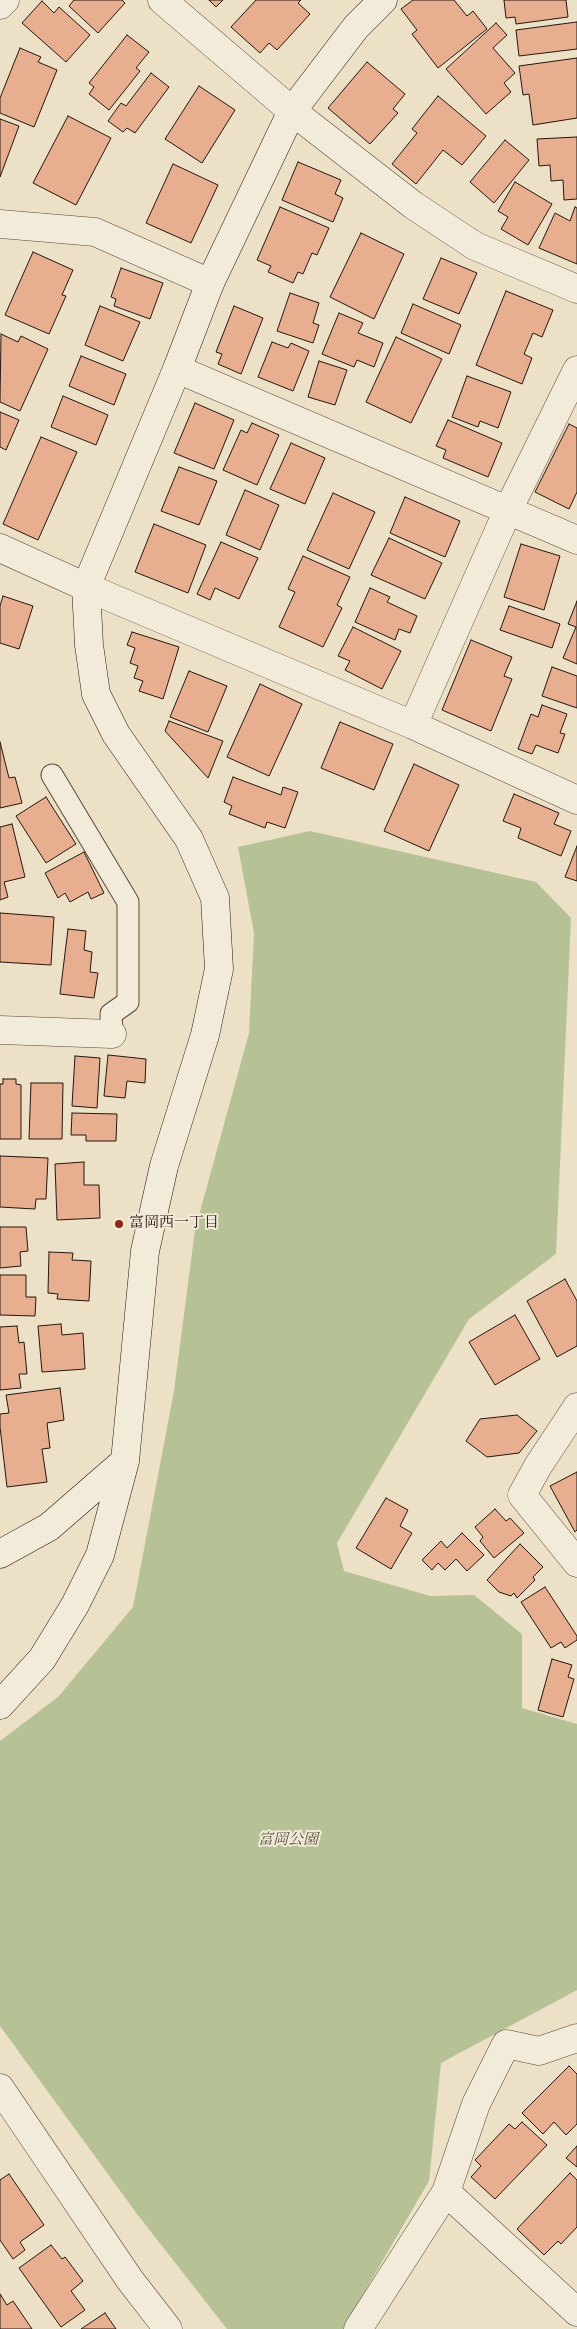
<!DOCTYPE html>
<html>
<head>
<meta charset="utf-8">
<style>
	body { margin:0 }
	canvas { display:block; background:#ece0c6 }
</style>
</head>
<body>
<canvas width="577" height="2329"></canvas>
<script>
const context = document.querySelector('canvas').getContext('2d');
context.lineJoin = 'round';
function fill(path, color) {
  context.fillStyle = color;
  context.fill(path, 'evenodd');
}
function toPath(rows) {
  const path = new Path2D();
  for (const r of rows) {
    path.moveTo(r[0], r[1]);
    for (let i = 2; i < r.length; i += 2) path.lineTo(r[i], r[i + 1]);
  }
  return path;
}
function strokePath(path, color, width, dash) {
  context.strokeStyle = color;
  context.lineWidth = width;
  context.lineCap = dash ? 'butt' : 'round';
  context.setLineDash(dash || []);
  context.stroke(path);
}
function label(font, color, halo, rows, align = 'center') {
  context.font = font + ' "Sorts Mill Goudy","Noto Serif JP",serif';
  context.lineWidth = 4;
  context.setLineDash([]);
  context.textBaseline = 'middle';
  context.strokeStyle = halo;
  context.fillStyle = color;
  for (const [text, x, y, turn = 0] of rows) {
    context.save();
    context.translate(x, y);
    context.rotate((+turn || 0) * Math.PI / 180);
    context.textAlign = isNaN(turn) ? turn : align;
    if (halo) context.strokeText(text, 0, 0);
    context.fillText(text, 0, 0);
    context.restore();
  }
}
fill(toPath([
	[310,831,536,882,571,918,556,1254,469,1319,337,1543,344,1571,430,1596,474,1595,522,1634,522,1708,577,1724,577,1990,441,2063,429,2181,343,2329,227,2329,137,2214,0,2026,0,1741,58,1697,133,1607,174,1391,195,1230,249,1033,254,933,238,847]
]), '#b6c296');
const building = toPath([
	[74,0,122,0,125,3,98,33,69,6,74,0],
	[209,0,223,0,216,7,209,0],
	[256,0,301,0,298,3,310,14,277,50,269,43,260,53,231,27,256,0],
	[413,0,454,0,467,16,473,11,487,29,438,68,412,34,417,30,401,9,413,0],
	[504,0,566,0,568,17,516,24,515,17,506,18,504,0],
	[42,1,54,13,59,7,90,35,66,62,22,23,42,1],
	[577,22,577,49,519,56,516,30,577,22],
	[496,23,507,35,493,48,515,73,504,83,511,92,486,114,446,69,496,23],
	[127,35,149,52,136,68,140,71,109,110,89,94,94,87,89,83,127,35],
	[20,48,41,57,38,62,57,70,34,127,0,113,0,98,20,48],
	[577,58,577,118,533,125,529,94,523,95,519,66,577,58],
	[367,62,405,94,393,109,398,113,370,144,328,108,367,62],
	[151,73,169,87,135,133,127,128,123,132,108,121,121,103,126,106,151,73],
	[199,86,235,110,202,163,165,139,199,86],
	[438,96,486,136,462,165,443,150,416,184,392,164,417,133,412,129,438,96],
	[68,116,111,138,76,205,33,183,68,116],
	[0,119,19,126,0,177,0,119],
	[577,137,577,199,564,200,563,180,551,181,550,165,539,166,537,139,577,137],
	[505,140,529,160,494,203,470,182,505,140],
	[298,162,341,180,335,194,343,198,333,222,282,200,298,162],
	[173,164,218,185,191,243,146,223,173,164],
	[515,182,552,204,528,245,501,229,508,217,498,211,515,182],
	[280,207,329,228,317,255,312,253,303,274,298,272,293,283,268,272,271,266,257,260,280,207],
	[575,207,577,208,577,264,539,248,555,213,570,221,575,207],
	[361,233,404,254,374,319,330,297,361,233],
	[33,252,73,270,62,295,66,296,49,334,5,315,33,252],
	[441,258,477,273,459,314,423,299,441,258],
	[121,268,163,283,150,319,114,306,116,299,111,297,121,268],
	[506,291,553,310,542,337,533,333,524,354,532,358,522,384,476,365,506,291],
	[290,293,319,303,313,323,319,325,313,343,277,331,290,293],
	[413,304,461,325,449,354,401,333,413,304],
	[100,306,140,322,123,361,85,345,100,306],
	[234,306,263,318,241,374,218,364,222,354,216,352,234,306],
	[339,313,363,323,358,333,383,343,374,367,357,360,354,367,322,354,339,313],
	[1,334,18,342,21,336,48,349,20,411,0,402,1,334],
	[396,337,442,359,411,423,366,402,396,337],
	[272,342,288,348,291,343,309,351,293,391,258,377,272,342],
	[81,356,126,374,114,405,69,386,81,356],
	[319,361,347,370,335,405,308,397,319,361],
	[467,376,511,392,498,428,480,421,478,427,452,417,467,376],
	[63,396,108,415,96,445,51,427,63,396],
	[195,403,234,420,214,469,174,453,195,403],
	[0,412,19,420,6,450,0,447,0,412],
	[448,420,502,443,488,477,443,458,446,450,436,446,448,420],
	[252,423,279,435,257,485,223,470,241,430,247,433,252,423],
	[569,424,577,428,577,492,569,509,535,492,569,424],
	[41,437,77,452,38,540,3,524,41,437],
	[291,443,325,458,305,504,270,489,291,443],
	[179,467,217,481,199,525,161,511,179,467],
	[245,490,279,505,260,550,226,535,245,490],
	[333,493,375,512,349,569,307,550,333,493],
	[405,497,460,521,445,557,390,533,405,497],
	[154,524,206,545,188,593,135,572,154,524],
	[389,538,442,563,425,599,371,575,389,538],
	[221,542,258,558,239,599,215,588,210,600,197,594,221,542],
	[521,544,560,556,544,610,504,597,521,544],
	[303,556,350,577,337,605,342,608,323,647,279,627,295,592,288,589,303,556],
	[370,588,390,597,387,602,417,616,410,633,399,629,395,640,355,622,370,588],
	[3,596,33,606,19,649,0,643,0,606,3,596],
	[577,601,577,664,563,658,576,627,568,624,577,601],
	[509,606,560,624,552,648,500,630,509,606],
	[353,627,401,651,382,689,345,670,350,661,338,656,353,627],
	[132,632,179,647,163,699,139,691,143,681,134,678,138,666,130,663,135,648,127,645,132,632],
	[471,640,512,657,504,676,512,679,491,731,442,710,471,640],
	[552,667,577,676,577,708,542,696,552,667],
	[189,671,227,686,208,732,170,717,189,671],
	[260,684,302,704,269,776,227,757,260,684],
	[542,705,567,714,560,733,565,734,558,753,536,745,532,754,518,749,531,714,538,717,542,705],
	[169,721,223,741,208,778,165,731,169,721],
	[340,722,393,744,374,790,321,768,340,722],
	[0,742,9,778,15,777,22,803,0,808,0,742],
	[414,764,459,785,429,851,384,831,414,764],
	[233,777,281,795,283,787,298,792,285,828,267,822,265,828,229,814,232,806,224,802,233,777],
	[514,794,559,813,554,824,571,831,561,856,518,838,521,828,503,821,514,794],
	[46,797,76,844,46,863,16,816,46,797],
	[12,824,25,877,4,882,8,897,0,900,0,827,12,824],
	[577,846,577,881,565,877,577,846],
	[84,852,104,893,91,899,88,892,70,902,65,893,58,898,45,873,84,852],
	[0,913,54,917,51,965,0,962,0,913],
	[68,929,86,931,84,950,92,952,90,972,98,973,94,998,60,994,68,929],
	[108,1055,146,1059,145,1083,127,1081,125,1098,104,1096,108,1055],
	[75,1056,100,1058,97,1108,72,1106,75,1056],
	[3,1079,16,1079,16,1084,21,1085,21,1139,0,1139,0,1084,3,1084,3,1079],
	[31,1083,63,1083,62,1139,29,1139,31,1083],
	[72,1113,117,1114,116,1141,86,1141,86,1135,71,1135,72,1113],
	[0,1156,48,1158,46,1199,36,1199,35,1209,0,1207,0,1156],
	[84,1162,84,1185,99,1185,100,1218,57,1220,55,1164,84,1162],
	[0,1227,26,1227,28,1251,20,1252,21,1266,0,1268,0,1227],
	[49,1252,73,1253,72,1260,91,1261,89,1301,57,1299,58,1294,48,1293,49,1252],
	[0,1275,26,1275,26,1297,36,1297,35,1316,0,1315,0,1275],
	[565,1279,577,1301,577,1346,557,1357,527,1301,565,1279],
	[515,1315,540,1359,495,1385,469,1342,515,1315],
	[61,1324,62,1335,83,1333,85,1369,42,1372,38,1326,61,1324],
	[17,1326,19,1343,24,1342,27,1374,19,1374,21,1388,0,1390,0,1327,17,1326],
	[60,1388,64,1420,47,1423,50,1448,42,1449,47,1482,7,1487,0,1427,0,1414,9,1413,6,1395,60,1388],
	[517,1415,537,1431,519,1453,487,1457,466,1441,480,1419,517,1415],
	[577,1472,577,1530,575,1532,550,1486,577,1472],
	[386,1498,408,1510,400,1526,412,1533,391,1569,356,1548,386,1498],
	[495,1509,506,1521,510,1518,524,1533,494,1558,480,1541,483,1537,475,1527,495,1509],
	[462,1533,484,1555,467,1571,456,1559,445,1570,438,1563,432,1570,422,1560,441,1541,447,1548,462,1533],
	[520,1544,543,1567,533,1577,535,1580,517,1598,514,1593,511,1596,499,1592,487,1580,520,1544],
	[545,1587,577,1636,577,1640,565,1648,561,1642,551,1648,521,1602,545,1587],
	[552,1659,572,1665,568,1677,574,1679,563,1717,538,1710,552,1659],
	[569,2066,577,2074,577,2124,566,2135,554,2122,543,2134,522,2113,569,2066],
	[522,2122,547,2145,495,2199,471,2177,481,2166,475,2160,509,2124,515,2129,522,2122],
	[577,2146,577,2167,566,2158,577,2146],
	[570,2173,577,2180,577,2227,561,2244,558,2241,544,2255,517,2229,570,2173],
	[9,2174,44,2225,20,2242,25,2250,13,2259,0,2240,0,2180,9,2174],
	[51,2245,62,2259,65,2257,83,2281,71,2291,85,2310,61,2327,19,2268,51,2245],
	[0,2294,7,2305,13,2301,32,2329,0,2329,0,2294],
	[105,2313,116,2329,81,2329,105,2313]
]);
fill(building, '#e7ae8f');
strokePath(building, '#26160f', 1);
const lane = toPath([
	[52,775,128,902,128,1002,111,1014,112,1034]
]);
const street = toPath([
	[162,0,292,111,413,205,475,246,577,289],
	[0,5,5,0],
	[0,224,95,232,210,283],
	[177,369,577,540],
	[0,548,86,587,413,725,577,800],
	[413,725,508,510,577,370],
	[0,1030,112,1034],
	[577,1407,538,1466,522,1495,577,1563],
	[0,2088,130,2280,168,2329],
	[446,2192,577,2312],
	[358,2329,446,2192,476,2104,506,2044,539,2051,577,2038]
]);
const secondary = toPath([
	[0,1554,49,1527,125,1461],
	[0,1705,42,1659,75,1605,100,1555,125,1461,145,1251,164,1166,205,1035,219,969,215,898,189,839,116,734,96,694,89,645,86,587,177,369,210,283,292,111,356,27,383,0]
]);
strokePath(lane, '#58483d', 23);
strokePath(street, '#58483d', 29);
strokePath(secondary, '#26160f', 29);
strokePath(lane, '#f3ebda', 21);
strokePath(street, '#f3ebda', 28);
strokePath(secondary, '#f3ebda', 28);
for (const [x, y, r, color] of [
	[119,1224,5,"#8f2418"]
]) {
  const dot = new Path2D();
  dot.arc(x, y, r, 0, 2 * Math.PI);
  context.fillStyle = color;
  context.fill(dot);
  strokePath(dot, '#f3ebda', 2);
}
label('15px', '#26160f', '#f3ebda', [
	["富岡西一丁目",129,1224]
], 'left');
label('italic 15px', '#58523e', '#f3ebda', [
	["富岡公園",288,1841]
]);
</script>
</body>
</html>
